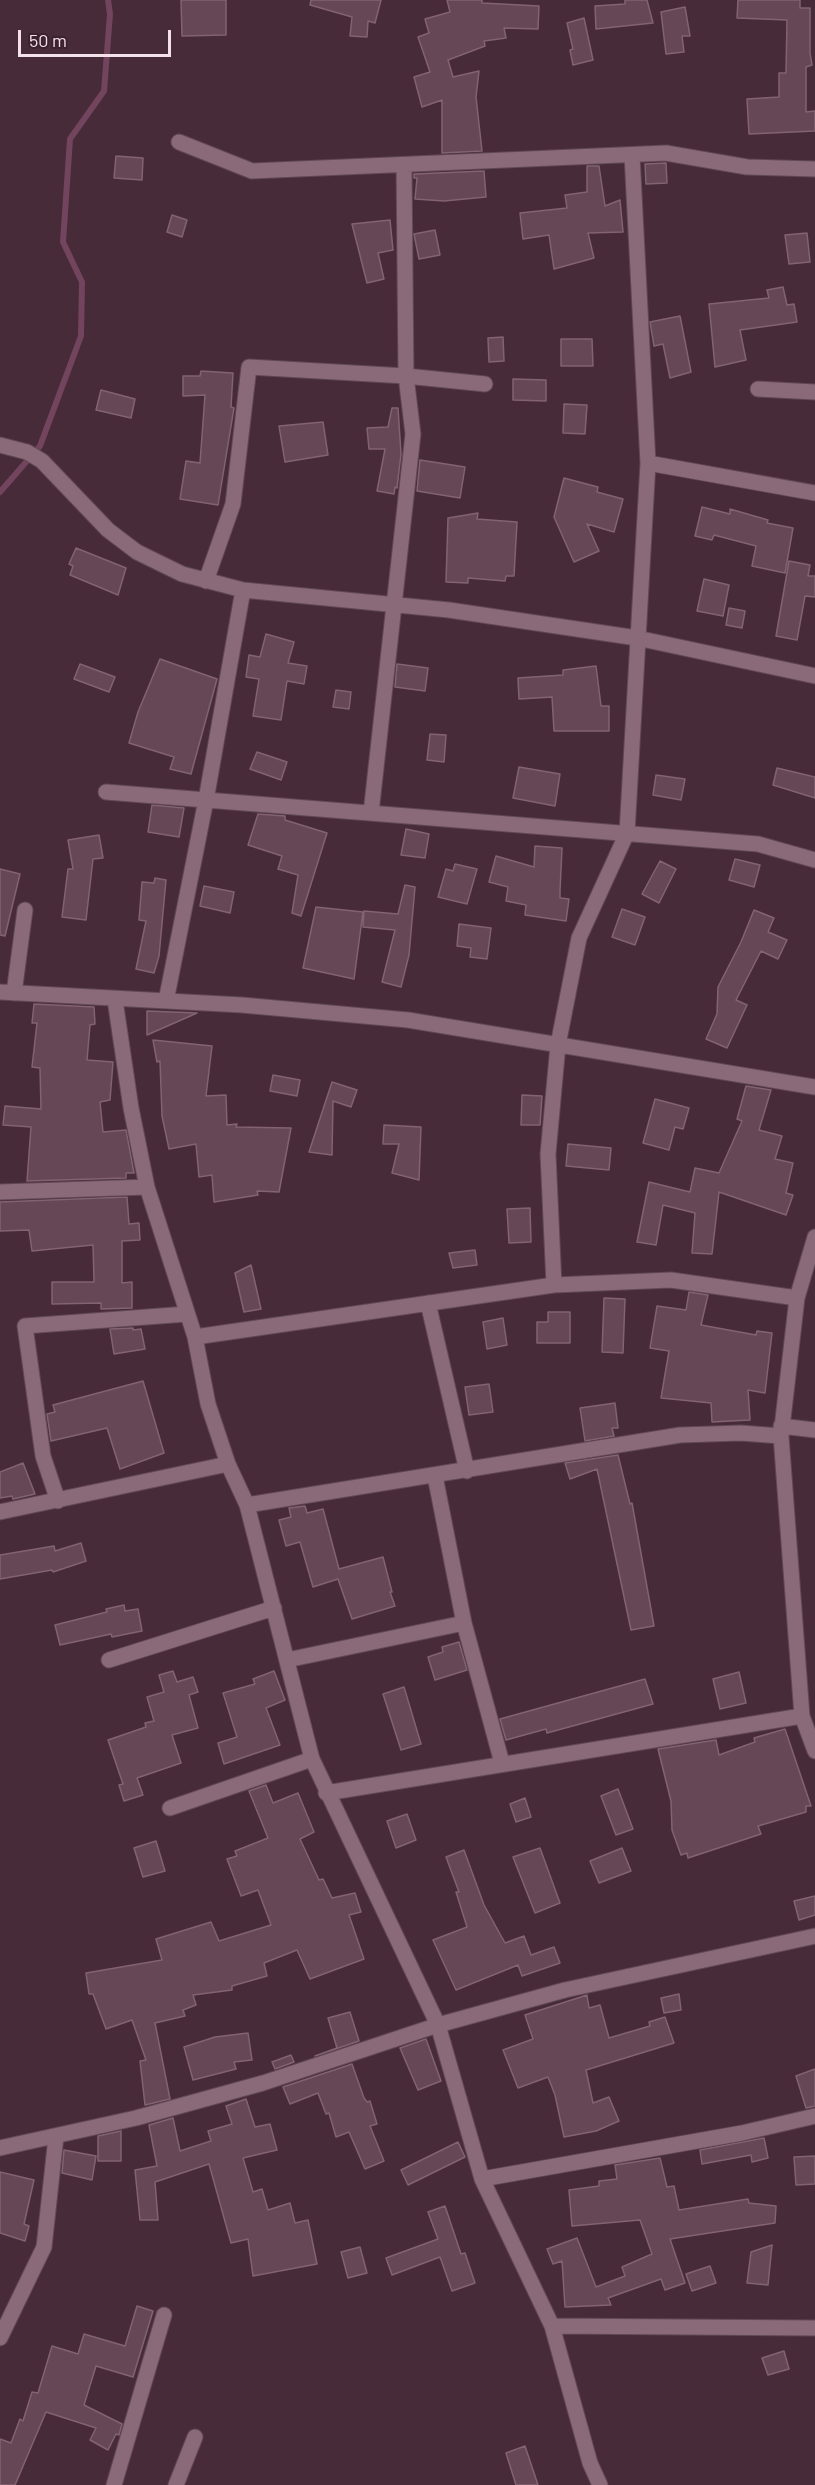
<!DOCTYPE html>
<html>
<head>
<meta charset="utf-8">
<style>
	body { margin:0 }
	#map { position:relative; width:815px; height:2485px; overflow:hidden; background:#472b38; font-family:Barlow,sans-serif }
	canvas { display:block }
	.scale { position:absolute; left:18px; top:30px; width:153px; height:27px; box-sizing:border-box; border:3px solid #f4e1e9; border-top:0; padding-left:8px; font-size:18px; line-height:21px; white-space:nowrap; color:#f4e1e9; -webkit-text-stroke:4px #3c212e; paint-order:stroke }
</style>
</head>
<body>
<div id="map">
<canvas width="815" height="2485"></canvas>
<div class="scale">50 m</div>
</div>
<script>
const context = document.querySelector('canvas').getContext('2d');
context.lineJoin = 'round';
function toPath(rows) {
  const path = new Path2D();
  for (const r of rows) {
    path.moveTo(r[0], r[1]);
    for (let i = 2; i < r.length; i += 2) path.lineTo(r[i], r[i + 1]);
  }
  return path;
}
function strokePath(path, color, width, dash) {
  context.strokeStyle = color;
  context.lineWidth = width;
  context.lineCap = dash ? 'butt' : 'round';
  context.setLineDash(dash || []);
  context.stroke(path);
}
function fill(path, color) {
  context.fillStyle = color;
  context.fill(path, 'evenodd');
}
strokePath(toPath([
	[0,492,40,446,81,336,82,282,63,242,70,139,104,91,110,14,108,0]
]), '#72445e', 6);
const building = toPath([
	[181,0,226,0,226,35,182,36,181,0],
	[311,0,381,0,375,23,368,21,367,37,350,36,352,17,310,5,311,0],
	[447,0,482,0,482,3,539,6,538,29,504,28,506,38,484,41,485,46,448,60,453,77,479,71,476,97,482,151,442,153,442,100,422,107,414,77,430,72,418,37,429,33,425,19,450,12,447,0],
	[625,0,647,0,653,23,596,29,595,6,625,4,625,0],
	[738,0,800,0,800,8,810,8,810,53,812,65,806,67,806,112,815,111,815,131,749,134,747,99,779,97,779,73,786,73,787,20,737,18,738,0],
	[685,7,690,36,682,36,684,52,666,54,661,12,685,7],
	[584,18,593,60,573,65,570,50,573,49,567,23,584,18],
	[116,156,143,158,142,180,114,178,116,156],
	[666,163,667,183,646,184,645,164,666,163],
	[587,166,599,166,605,206,620,200,623,232,588,233,594,258,554,269,549,235,523,239,520,213,567,208,565,195,587,192,587,166],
	[484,171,486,197,444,201,415,199,417,178,414,178,414,174,484,171],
	[172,215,187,220,182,237,167,232,172,215],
	[390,220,393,250,378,253,384,279,367,283,352,224,390,220],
	[435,230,440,255,419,259,414,234,435,230],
	[807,233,810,262,789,264,785,235,807,233],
	[783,287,787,305,794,304,797,322,740,330,746,360,715,367,709,304,769,298,767,290,783,287],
	[680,316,691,372,670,378,663,344,654,346,650,322,680,316],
	[503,337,504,361,489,362,488,338,503,337],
	[561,339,592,339,593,366,561,366,561,339],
	[201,371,233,373,231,407,234,408,218,505,180,499,186,461,200,463,205,395,183,396,183,376,200,376,201,371],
	[513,379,546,380,546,401,513,400,513,379],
	[101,390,135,399,131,418,96,410,101,390],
	[564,404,587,405,585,434,563,433,564,404],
	[392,408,398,408,401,454,397,488,395,487,394,494,377,491,385,449,369,449,367,428,388,427,392,408],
	[323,422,328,455,285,462,279,426,323,422],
	[420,460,465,467,460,498,417,491,420,460],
	[564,478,598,487,597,492,623,499,614,532,587,524,599,551,574,562,554,517,564,478],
	[702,507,730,514,730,509,768,520,767,523,793,528,785,573,752,566,756,546,714,535,712,540,695,536,702,507],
	[478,513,477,519,517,522,514,576,506,576,505,581,468,578,468,583,446,582,448,518,478,513],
	[76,548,126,568,118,595,70,575,73,566,69,564,76,548],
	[789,561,810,565,808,576,815,576,815,597,805,596,797,640,776,636,789,561],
	[704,579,729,585,723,616,697,611,704,579],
	[729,608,745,611,742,628,726,625,729,608],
	[266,634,294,642,288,663,307,666,304,684,287,681,281,720,253,716,259,679,246,677,249,655,260,657,266,634],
	[160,659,217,679,191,774,170,769,174,757,129,743,138,712,160,659],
	[80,664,115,677,109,692,74,679,80,664],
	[397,664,428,668,425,691,395,687,397,664],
	[596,666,601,706,609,706,609,731,554,731,552,697,519,699,518,678,563,675,563,670,596,666],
	[336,690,351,692,349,709,333,707,336,690],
	[430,734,446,735,444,762,427,760,430,734],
	[257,752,287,762,281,780,250,769,257,752],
	[519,767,560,774,555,806,513,798,519,767],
	[777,768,815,777,815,798,773,785,777,768],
	[656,775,685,779,681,800,653,795,656,775],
	[152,805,184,808,179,837,148,832,152,805],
	[258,814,285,816,285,820,327,833,301,916,292,913,298,875,278,869,282,856,248,845,258,814],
	[406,829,429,834,425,858,401,855,406,829],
	[99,835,103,858,93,859,86,920,62,917,68,869,73,869,68,840,99,835],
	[535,846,562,848,560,891,560,898,569,899,566,921,525,915,526,905,506,901,508,887,489,882,496,856,534,867,535,846],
	[735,859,760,865,754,887,729,880,735,859],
	[660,861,676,869,659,903,642,894,660,861],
	[455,864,477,869,467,904,438,897,446,869,453,871,455,864],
	[0,869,20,874,5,936,0,935,0,869],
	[155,878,166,880,159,956,154,973,136,969,146,921,139,920,142,882,154,883,155,878],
	[405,885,415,887,409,955,401,987,382,982,395,930,363,927,364,911,398,914,405,885],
	[204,886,234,892,230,913,200,906,204,886],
	[316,907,363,912,354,979,303,968,316,907],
	[622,909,645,917,635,945,612,937,622,909],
	[754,910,774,918,768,932,787,940,778,959,761,951,736,1000,747,1005,727,1048,706,1039,717,1014,718,987,741,942,754,910],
	[459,924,491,928,487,959,470,957,471,948,457,946,459,924],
	[34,1004,94,1007,95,1024,90,1025,87,1060,113,1062,110,1100,100,1102,103,1132,126,1130,134,1173,126,1173,126,1178,27,1181,31,1127,3,1125,5,1106,41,1109,40,1068,32,1067,37,1023,32,1023,34,1004],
	[147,1011,197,1013,147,1035,147,1011],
	[153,1040,212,1046,206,1096,226,1095,227,1125,237,1124,236,1127,291,1128,279,1192,257,1191,258,1195,214,1202,212,1175,199,1177,196,1144,169,1149,162,1116,160,1061,157,1062,153,1040],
	[273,1075,300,1080,297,1096,270,1091,273,1075],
	[332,1082,357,1090,351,1107,333,1101,332,1155,309,1152,332,1082],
	[746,1086,771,1090,759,1130,782,1136,775,1159,793,1163,786,1193,793,1195,786,1215,719,1192,712,1254,692,1253,695,1213,663,1205,656,1245,637,1242,649,1182,690,1192,695,1168,719,1173,742,1121,737,1119,746,1086],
	[522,1095,542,1096,540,1125,521,1125,522,1095],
	[655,1099,689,1108,683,1129,675,1127,669,1150,643,1143,655,1099],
	[384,1125,421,1127,419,1180,392,1173,399,1144,383,1144,384,1125],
	[568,1144,611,1148,609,1170,566,1166,568,1144],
	[127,1197,129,1224,139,1223,140,1240,122,1241,122,1283,132,1282,132,1308,101,1309,101,1303,52,1304,52,1282,94,1282,93,1245,32,1251,29,1230,0,1231,0,1202,127,1197],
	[530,1208,531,1242,509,1243,507,1209,530,1208],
	[475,1250,477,1265,453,1268,449,1253,475,1250],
	[251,1265,261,1309,244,1312,235,1273,251,1265],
	[689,1292,708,1295,701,1325,756,1335,757,1331,772,1333,765,1393,748,1390,750,1420,712,1422,711,1403,661,1398,669,1351,650,1348,657,1306,686,1310,689,1292],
	[604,1298,625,1299,623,1353,602,1352,604,1298],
	[548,1312,570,1312,570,1343,537,1343,537,1322,548,1322,548,1312],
	[503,1318,507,1345,487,1349,483,1322,503,1318],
	[133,1328,133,1330,141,1329,145,1349,114,1354,110,1329,133,1328],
	[143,1381,164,1453,120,1469,107,1428,51,1441,47,1414,55,1412,53,1405,143,1381],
	[489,1384,493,1412,469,1415,465,1387,489,1384],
	[615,1403,618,1428,612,1428,614,1436,585,1441,580,1408,615,1403],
	[618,1455,630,1504,632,1503,654,1626,631,1630,597,1469,570,1479,565,1463,618,1455],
	[23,1463,35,1494,13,1499,12,1496,0,1498,0,1472,23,1463],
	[305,1506,307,1513,323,1509,339,1569,383,1557,392,1592,390,1592,395,1606,352,1619,338,1579,313,1587,300,1542,286,1546,279,1520,291,1517,289,1508,305,1506],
	[81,1543,86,1561,53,1572,52,1570,0,1579,0,1555,54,1546,55,1551,81,1543],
	[124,1605,125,1611,138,1609,142,1631,112,1637,111,1634,60,1645,55,1625,107,1612,106,1609,124,1605],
	[459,1642,467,1670,435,1680,428,1657,443,1652,442,1647,459,1642],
	[173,1671,177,1682,193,1677,198,1692,189,1695,198,1728,172,1735,181,1763,137,1778,143,1795,124,1801,119,1785,123,1784,108,1740,146,1727,145,1723,154,1721,147,1697,164,1692,159,1675,173,1671],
	[274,1671,285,1700,266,1708,280,1745,224,1764,218,1743,237,1737,223,1693,255,1684,253,1679,274,1671],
	[739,1672,746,1703,720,1709,713,1679,739,1672],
	[645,1679,653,1704,547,1733,546,1729,506,1740,500,1719,645,1679],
	[404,1687,421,1744,401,1750,383,1694,404,1687],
	[785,1729,811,1806,806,1806,806,1812,758,1826,761,1834,688,1858,687,1853,681,1855,672,1830,671,1801,658,1749,716,1740,719,1755,755,1742,754,1738,785,1729],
	[266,1785,273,1803,298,1793,314,1832,300,1839,319,1880,323,1879,332,1898,355,1893,361,1912,349,1915,364,1959,310,1979,297,1950,264,1963,267,1976,232,1986,232,1990,193,1995,196,2005,183,2010,185,2016,155,2023,170,2099,145,2105,140,2061,146,2060,132,2020,106,2029,93,1994,89,1994,86,1973,162,1960,156,1939,211,1922,219,1941,271,1925,258,1890,241,1896,227,1859,237,1856,235,1851,268,1838,249,1791,266,1785],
	[618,1789,633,1829,616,1835,601,1796,618,1789],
	[525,1798,531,1817,516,1822,510,1804,525,1798],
	[407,1814,416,1840,396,1848,387,1821,407,1814],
	[156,1841,165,1871,143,1877,134,1848,156,1841],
	[540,1848,560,1903,535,1913,513,1857,540,1848],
	[622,1848,631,1871,599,1883,590,1861,622,1848],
	[464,1850,484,1905,505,1943,524,1936,531,1955,554,1947,560,1963,522,1976,518,1965,456,1990,433,1940,467,1927,456,1892,459,1892,446,1857,464,1850],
	[815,1896,815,1915,799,1920,794,1901,815,1896],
	[679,1994,681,2010,664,2013,661,1998,679,1994],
	[587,1995,589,2008,600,2005,609,2038,650,2026,649,2022,665,2017,674,2043,586,2070,593,2103,609,2097,619,2121,596,2131,564,2137,555,2095,548,2077,518,2088,503,2050,533,2039,525,2015,587,1995],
	[350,2012,359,2041,315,2056,337,2048,328,2018,350,2012],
	[248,2033,252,2060,234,2062,236,2069,193,2080,184,2047,215,2037,248,2033],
	[426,2039,441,2081,418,2090,400,2048,426,2039],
	[291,2055,294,2062,275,2069,272,2062,291,2055],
	[352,2064,364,2098,367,2102,370,2101,377,2124,370,2126,384,2161,365,2169,349,2132,336,2137,329,2113,326,2114,318,2093,290,2104,283,2087,352,2064],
	[815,2069,815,2106,806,2108,796,2076,815,2069],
	[246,2099,255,2127,270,2124,277,2150,243,2158,253,2192,262,2189,268,2210,290,2203,295,2223,308,2220,317,2264,253,2276,248,2239,231,2243,209,2164,155,2182,158,2220,140,2220,135,2170,157,2166,149,2125,173,2118,180,2151,211,2141,208,2131,232,2124,226,2106,246,2099],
	[121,2131,121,2161,98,2161,98,2136,121,2131],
	[764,2138,768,2158,752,2162,751,2155,702,2164,700,2150,764,2138],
	[458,2142,465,2157,408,2185,401,2170,458,2142],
	[64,2150,96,2156,92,2180,62,2173,64,2150],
	[815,2156,815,2184,796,2185,794,2157,815,2156],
	[660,2158,667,2187,674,2186,679,2210,748,2199,749,2203,776,2206,775,2223,670,2239,685,2283,665,2290,661,2279,608,2298,611,2305,565,2307,562,2261,553,2264,547,2249,577,2238,596,2287,625,2276,622,2267,652,2254,640,2220,572,2226,569,2190,599,2186,599,2181,617,2179,615,2165,660,2158],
	[0,2172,34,2180,24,2224,29,2226,25,2241,0,2233,0,2172],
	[445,2206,461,2254,465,2253,475,2283,452,2291,440,2257,392,2275,386,2258,438,2239,428,2212,445,2206],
	[772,2245,768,2285,747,2283,751,2252,772,2245],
	[360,2247,367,2273,348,2278,341,2252,360,2247],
	[710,2266,716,2283,692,2291,686,2274,710,2266],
	[137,2306,153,2311,133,2377,96,2366,84,2405,122,2424,119,2435,116,2434,108,2450,90,2440,96,2428,46,2412,15,2485,0,2485,0,2439,11,2443,20,2419,23,2421,32,2392,38,2393,52,2346,78,2354,84,2334,125,2346,137,2306],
	[784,2351,789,2369,768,2375,762,2358,784,2351],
	[525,2446,538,2485,516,2485,506,2453,525,2446]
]);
fill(building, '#664755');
strokePath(building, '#836371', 1.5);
const minor = toPath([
	[179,142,252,171,666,153,747,167,815,169],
	[758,389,815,392],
	[0,445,27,452,42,461,108,530,137,552,182,574,243,590,449,610,637,638,815,676],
	[648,463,815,493],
	[206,581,233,504,249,367,406,376,485,384],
	[106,792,758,844,815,860],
	[371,813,413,434,406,376,404,165],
	[0,992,242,1005,408,1020,815,1087],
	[14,993,25,910],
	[115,1000,131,1108,147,1187,195,1337,208,1404,228,1464,247,1505,312,1759,438,2025,482,2179,552,2326,590,2463,600,2485],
	[166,1001,206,800,243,590],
	[0,1192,147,1187],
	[815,1237,797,1298,781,1436,802,1716,815,1751],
	[554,1285,548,1154,558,1045,579,938,627,833,648,463,632,155],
	[428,1303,467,1471],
	[195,1337,554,1285,671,1280,797,1298],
	[781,1426,815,1430],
	[435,1476,464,1623,502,1763],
	[58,1501,43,1456,25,1326,187,1314],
	[247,1505,680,1435,741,1433,781,1436],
	[0,1512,228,1464],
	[109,1660,274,1608],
	[287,1660,464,1623],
	[326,1793,802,1716],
	[170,1808,312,1759],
	[0,2148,136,2118,263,2083,438,2025,565,1990,815,1936],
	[482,2179,742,2133,815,2116],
	[552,2326,815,2328],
	[0,2338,44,2247,56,2137],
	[114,2485,164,2315],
	[176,2485,195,2437]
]);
strokePath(minor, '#604854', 17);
strokePath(minor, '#8a6978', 15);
</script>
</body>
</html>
